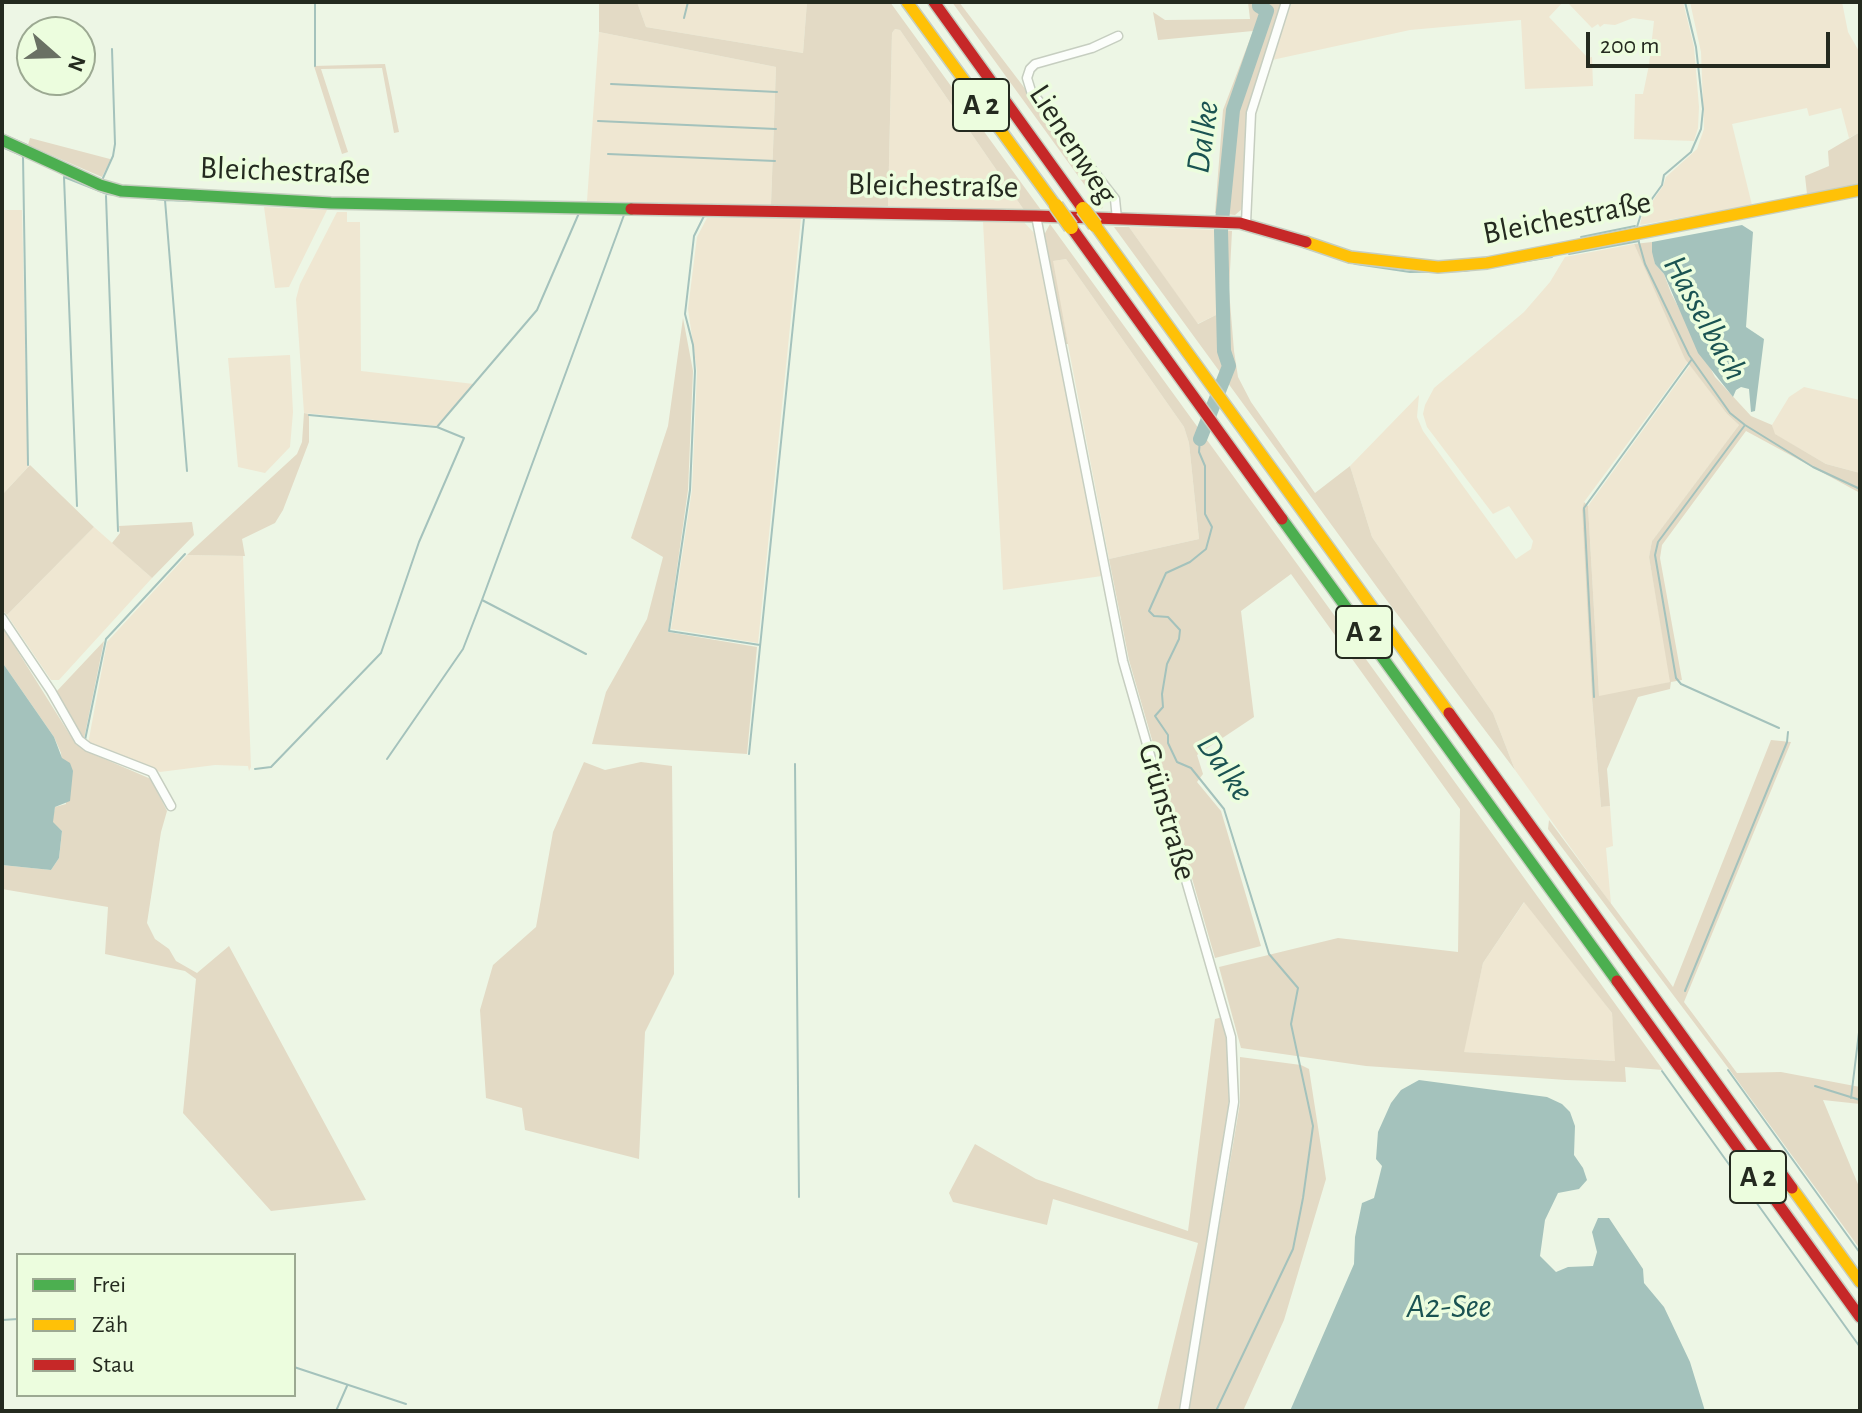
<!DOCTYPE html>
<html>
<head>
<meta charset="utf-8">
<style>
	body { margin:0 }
	#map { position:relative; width:1862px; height:1413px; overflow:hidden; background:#edf6e5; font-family:"Alegreya Sans",sans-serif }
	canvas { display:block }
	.frame { position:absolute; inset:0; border:4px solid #242a1f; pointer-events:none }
	.legend { position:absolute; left:16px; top:1253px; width:280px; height:144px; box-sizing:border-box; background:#ecfdde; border:2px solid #9ca992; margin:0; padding:10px 14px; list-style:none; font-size:24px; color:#242a1f }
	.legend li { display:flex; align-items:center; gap:16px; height:40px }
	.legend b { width:40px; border:2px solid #9ca992 }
	.north { position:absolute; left:16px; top:16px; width:80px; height:80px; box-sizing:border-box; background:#ecfdde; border:2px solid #9ca992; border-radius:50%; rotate:110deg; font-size:22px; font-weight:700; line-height:32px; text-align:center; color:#242a1f }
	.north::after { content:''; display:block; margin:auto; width:28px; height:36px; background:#6a7164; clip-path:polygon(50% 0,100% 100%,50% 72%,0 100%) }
	.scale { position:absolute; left:1586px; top:32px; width:244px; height:36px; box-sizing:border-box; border:4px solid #242a1f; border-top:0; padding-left:10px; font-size:24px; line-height:28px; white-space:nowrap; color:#242a1f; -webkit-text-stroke:6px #ecfdde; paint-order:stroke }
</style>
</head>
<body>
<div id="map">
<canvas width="1862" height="1413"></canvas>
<div class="frame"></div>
<ul class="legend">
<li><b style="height:10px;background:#4caf50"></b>Frei</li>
<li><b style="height:10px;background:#ffc107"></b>Zäh</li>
<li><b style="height:10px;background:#c62828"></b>Stau</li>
</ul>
<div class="north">N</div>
<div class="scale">200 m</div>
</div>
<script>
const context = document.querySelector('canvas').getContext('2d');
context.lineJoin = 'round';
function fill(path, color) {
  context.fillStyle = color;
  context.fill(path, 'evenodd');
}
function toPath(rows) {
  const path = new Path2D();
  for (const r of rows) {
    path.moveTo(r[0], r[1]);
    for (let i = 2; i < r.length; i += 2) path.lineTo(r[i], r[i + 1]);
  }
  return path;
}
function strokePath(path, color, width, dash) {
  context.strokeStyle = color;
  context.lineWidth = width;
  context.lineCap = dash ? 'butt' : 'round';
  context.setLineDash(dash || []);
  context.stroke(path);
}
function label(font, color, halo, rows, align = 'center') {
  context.font = font + ' "Alegreya Sans",sans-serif';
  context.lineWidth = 7;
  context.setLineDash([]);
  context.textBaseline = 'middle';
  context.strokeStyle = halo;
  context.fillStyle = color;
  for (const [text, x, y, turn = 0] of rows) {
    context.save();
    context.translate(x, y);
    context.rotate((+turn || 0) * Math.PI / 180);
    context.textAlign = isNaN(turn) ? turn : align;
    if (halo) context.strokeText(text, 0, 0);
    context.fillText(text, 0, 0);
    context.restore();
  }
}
fill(toPath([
	[637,2,807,2,803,53,646,27],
	[1292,2,1563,2,1549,17,1588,58,1592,57,1593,86,1525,89,1521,20,1410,30,1272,60],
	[1567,2,1683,2,1694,47,1699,107,1698,128,1694,141,1634,139,1635,94,1643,94,1649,65,1654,21,1633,18,1615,25,1604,24,1600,27,1598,24,1592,28],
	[1690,2,1842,2,1848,32,1860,53,1860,132,1849,138,1841,108,1809,116,1807,108,1732,124,1752,205,1640,225,1642,216,1663,186,1666,177,1697,149,1704,129,1701,52],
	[895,29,900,30,1024,210,888,206,892,33],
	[599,32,776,67,771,205,587,201],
	[264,207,327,210,289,287,275,288],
	[2,210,22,210,28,467,2,495],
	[337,212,347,212,347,222,360,222,361,371,474,384,437,426,304,413,296,299,300,284],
	[707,218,801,218,758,643,671,629,692,490,697,371,688,309,697,237],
	[1023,221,1034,233,1102,576,1003,590,983,222],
	[1129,227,1219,230,1216,315,1197,324],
	[1634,244,1688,362,1584,502,1582,510,1592,698,1601,807,1610,806,1613,846,1606,848,1611,904,1515,770,1493,713,1372,537,1350,466,1419,395,1417,417,1423,431,1516,559,1531,549,1533,541,1509,506,1493,514,1427,427,1423,414,1425,405,1434,388,1524,312,1550,282,1565,257],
	[1066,259,1184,427,1189,443,1199,539,1109,559,1052,261],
	[290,355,293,412,290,447,265,473,238,467,228,358],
	[1690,365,1727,414,1739,425,1652,541,1649,557,1671,682,1599,697,1588,506],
	[1804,387,1860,400,1860,473,1826,464,1774,434,1772,425,1789,397],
	[94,527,152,578,59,680,51,680,7,615],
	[187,555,243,556,251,767,249,771,248,766,215,765,160,772,88,744,107,642],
	[1525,901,1612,1013,1616,1061,1463,1052,1483,963]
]), '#efe7d2');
fill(toPath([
	[599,2,637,2,646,27,803,53,807,2,890,2,1041,210,1024,210,900,30,895,29,892,33,888,206,771,205,776,67,599,32],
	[952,2,959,2,1106,195,1102,209],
	[1248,2,1283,2,1247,112,1242,209,1235,215,1215,213,1223,110,1253,31,1158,40,1153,12,1165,20,1250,19],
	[385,64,399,132,394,133,382,68,321,69,348,152,342,154,314,66],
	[1860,132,1860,184,1807,194,1805,176,1829,166,1828,151],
	[30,138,110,159,111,159,102,177,28,145],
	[1050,224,1300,568,1663,1070,1625,1067,1626,1082,1566,1080,1366,1066,1241,1048,1219,967,1338,938,1458,952,1460,809,1291,574,1241,611,1254,717,1197,755,1203,774,1197,782,1221,811,1261,946,1215,958,1129,660,1109,559,1199,539,1189,443,1184,427,1066,259,1053,261,1068,344,1065,344,1044,235],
	[1524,902,1612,1013,1615,1061,1464,1052,1483,963],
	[1114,227,1129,227,1198,324,1216,315,1219,230,1232,231,1229,290,1234,351,1238,377,1251,402,1315,493,1350,466,1372,537,1493,713,1515,770,1382,594],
	[1652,242,1655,264,1664,274,1671,293,1715,377,1751,416,1772,425,1775,434,1826,464,1860,473,1860,493,1746,431,1662,545,1660,558,1682,680,1671,682,1670,689,1638,697,1607,769,1610,806,1601,807,1592,698,1582,510,1584,502,1588,506,1599,696,1670,682,1649,557,1652,541,1739,425,1727,414,1685,359,1634,244],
	[683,318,693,371,688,490,668,632,757,647,747,754,592,744,606,692,647,619,663,557,631,538,668,426],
	[304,413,309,414,309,442,283,510,275,523,242,539,245,556,187,555,297,454,302,442],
	[30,465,94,527,7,615,2,610,2,495],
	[192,522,194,535,152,578,112,543,120,533,119,526],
	[2,626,75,743,86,751,151,779,167,811,161,832,147,923,155,939,169,949,176,961,197,973,229,946,366,1200,271,1211,183,1113,196,979,185,971,105,954,108,907,2,889,2,865,51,870,59,858,62,831,52,822,55,807,66,804,61,753,54,737,2,662],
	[104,641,84,739,56,692],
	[1771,740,1791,742,1684,1002,1737,1073,1781,1072,1860,1087,1860,1104,1823,1100,1860,1189,1860,1249,1732,1073,1548,829,1549,820,1673,987],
	[584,762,605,770,641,762,672,766,674,974,645,1032,639,1159,525,1130,522,1108,486,1098,480,1010,493,965,536,927,553,832],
	[1223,1017,1228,1052,1229,1101,1180,1411,1157,1411,1198,1243,1053,1199,1047,1225,953,1202,949,1193,975,1144,1036,1179,1188,1231,1215,1019],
	[1240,1057,1301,1065,1309,1069,1326,1179,1284,1320,1243,1411,1188,1411,1240,1103]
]), '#e3dac5');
fill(toPath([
	[1742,225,1753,232,1746,327,1764,339,1755,411,1751,412,1749,389,1741,387,1736,390,1733,397,1698,353,1664,274,1655,264,1652,252,1652,242],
	[2,662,54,737,62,758,70,763,73,771,70,801,55,807,53,822,62,831,59,858,51,870,2,865],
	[1419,1080,1547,1097,1562,1104,1570,1112,1575,1126,1574,1155,1583,1168,1587,1180,1579,1189,1558,1193,1545,1220,1540,1256,1556,1272,1568,1267,1593,1266,1597,1252,1592,1232,1598,1218,1609,1218,1643,1269,1644,1283,1664,1307,1690,1362,1705,1411,1290,1411,1354,1264,1355,1237,1362,1203,1374,1198,1382,1166,1376,1159,1378,1132,1391,1103,1401,1090]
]), '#a4c2bc');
strokePath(toPath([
	[315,2,315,66],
	[684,18,688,2],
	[611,84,777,92],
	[598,121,776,129],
	[2,134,27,145],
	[2,147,23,156,28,465],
	[608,154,775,161],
	[103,178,113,156,115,144,112,49],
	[106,196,118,531],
	[704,216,694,236,685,314,693,345,695,371,690,490,669,631,760,645],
	[1637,227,1641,214,1662,185,1664,175,1691,152,1701,129,1703,109,1696,47,1685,2],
	[1581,237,1635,226],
	[1638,239,1645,264,1689,355,1730,413,1745,425,1813,467,1860,489],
	[1303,247,1356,264,1410,272,1464,271,1552,257],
	[1569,254,1639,241],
	[309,415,436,427],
	[1745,425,1658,542,1655,555,1676,678,1681,684,1779,728],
	[1200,439,1199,452,1205,466,1205,514,1212,527,1206,549,1190,562,1166,573,1152,604,1149,611,1154,616,1168,617,1180,630,1179,639,1167,664,1162,694,1163,707,1155,716,1168,735,1168,743,1177,762,1191,768,1224,809,1269,954,1298,988,1291,1024,1313,1126,1303,1198,1293,1249,1216,1411],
	[187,471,165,200,215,202],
	[77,506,64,177,107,194,165,200],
	[482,600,624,215],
	[1594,697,1584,508,1692,359],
	[85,740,106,639,185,554],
	[749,754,804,218],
	[387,759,463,649,482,600,586,654],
	[795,764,799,1197],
	[255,769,271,767,381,653,419,542,464,438,437,427,537,310,579,213,597,213],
	[1685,991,1787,742,1788,732],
	[1728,1070,1860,1253],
	[1662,1071,1860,1347],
	[1815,1086,1860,1100],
	[1851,1098,1860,1024],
	[2,1320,18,1319],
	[294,1367,406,1404],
	[336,1411,347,1386]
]), '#a4c2bc', 2);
strokePath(toPath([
	[1200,439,1229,366,1224,351,1221,231,1233,110,1267,11,1259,6,1259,2]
]), '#a4c2bc', 14);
const street = toPath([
	[1036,216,1123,661,1231,1037,1234,1102,1184,1411],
	[1117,219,1115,199,1031,91,1027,78,1030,69,1035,64,1092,48,1118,36],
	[1246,223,1251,113,1286,2],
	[2,618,51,691,79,740,88,747,152,772,171,806]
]);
const fast = toPath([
	[2,140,100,185,121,191,331,203,631,209],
	[1282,519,1617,981]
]);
const slow = toPath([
	[907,2,1056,206],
	[1095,225,1449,713],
	[1306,242,1350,257,1438,267,1487,263,1860,190],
	[1792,1188,1860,1282]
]);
const jam = toPath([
	[934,2,1083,209],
	[631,209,1036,216,1240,223,1306,242],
	[1071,227,1282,519],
	[1449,713,1792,1188],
	[1617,981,1860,1317]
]);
strokePath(street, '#c6cec0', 11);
strokePath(fast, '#c6cec0', 14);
strokePath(slow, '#c6cec0', 14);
strokePath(jam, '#c6cec0', 14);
strokePath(street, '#fcfefb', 8);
strokePath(fast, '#4caf50', 11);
strokePath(slow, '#ffc107', 11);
strokePath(jam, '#c62828', 11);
const slowBridge = toPath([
	[1056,206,1071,227],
	[1083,209,1095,225]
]);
strokePath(slowBridge, '#c6cec0', 17, []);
strokePath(slowBridge, '#ffc107', 14);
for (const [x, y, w] of [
	[981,105,56],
	[1364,632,56],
	[1758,1177,56]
]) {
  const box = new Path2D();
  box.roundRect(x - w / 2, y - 26, w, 52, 6);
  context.fillStyle = '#ecfdde';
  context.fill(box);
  strokePath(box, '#242a1f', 2);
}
label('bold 30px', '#242a1f', null, [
	["A 2",981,105],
	["A 2",1364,632],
	["A 2",1758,1177]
]);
label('32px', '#242a1f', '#ecfdde', [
	["Lienenweg",1073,144,57],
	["Bleichestraße",285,171,2],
	["Bleichestraße",933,186,1],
	["Bleichestraße",1567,218,-11],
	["Grünstraße",1167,812,74]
]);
label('italic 34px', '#1a5352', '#ecfdde', [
	["Dalke",1203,137,-82],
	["Hasselbach",1705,318,61],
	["Dalke",1225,768,55],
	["A2-See",1449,1307]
]);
</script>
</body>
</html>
